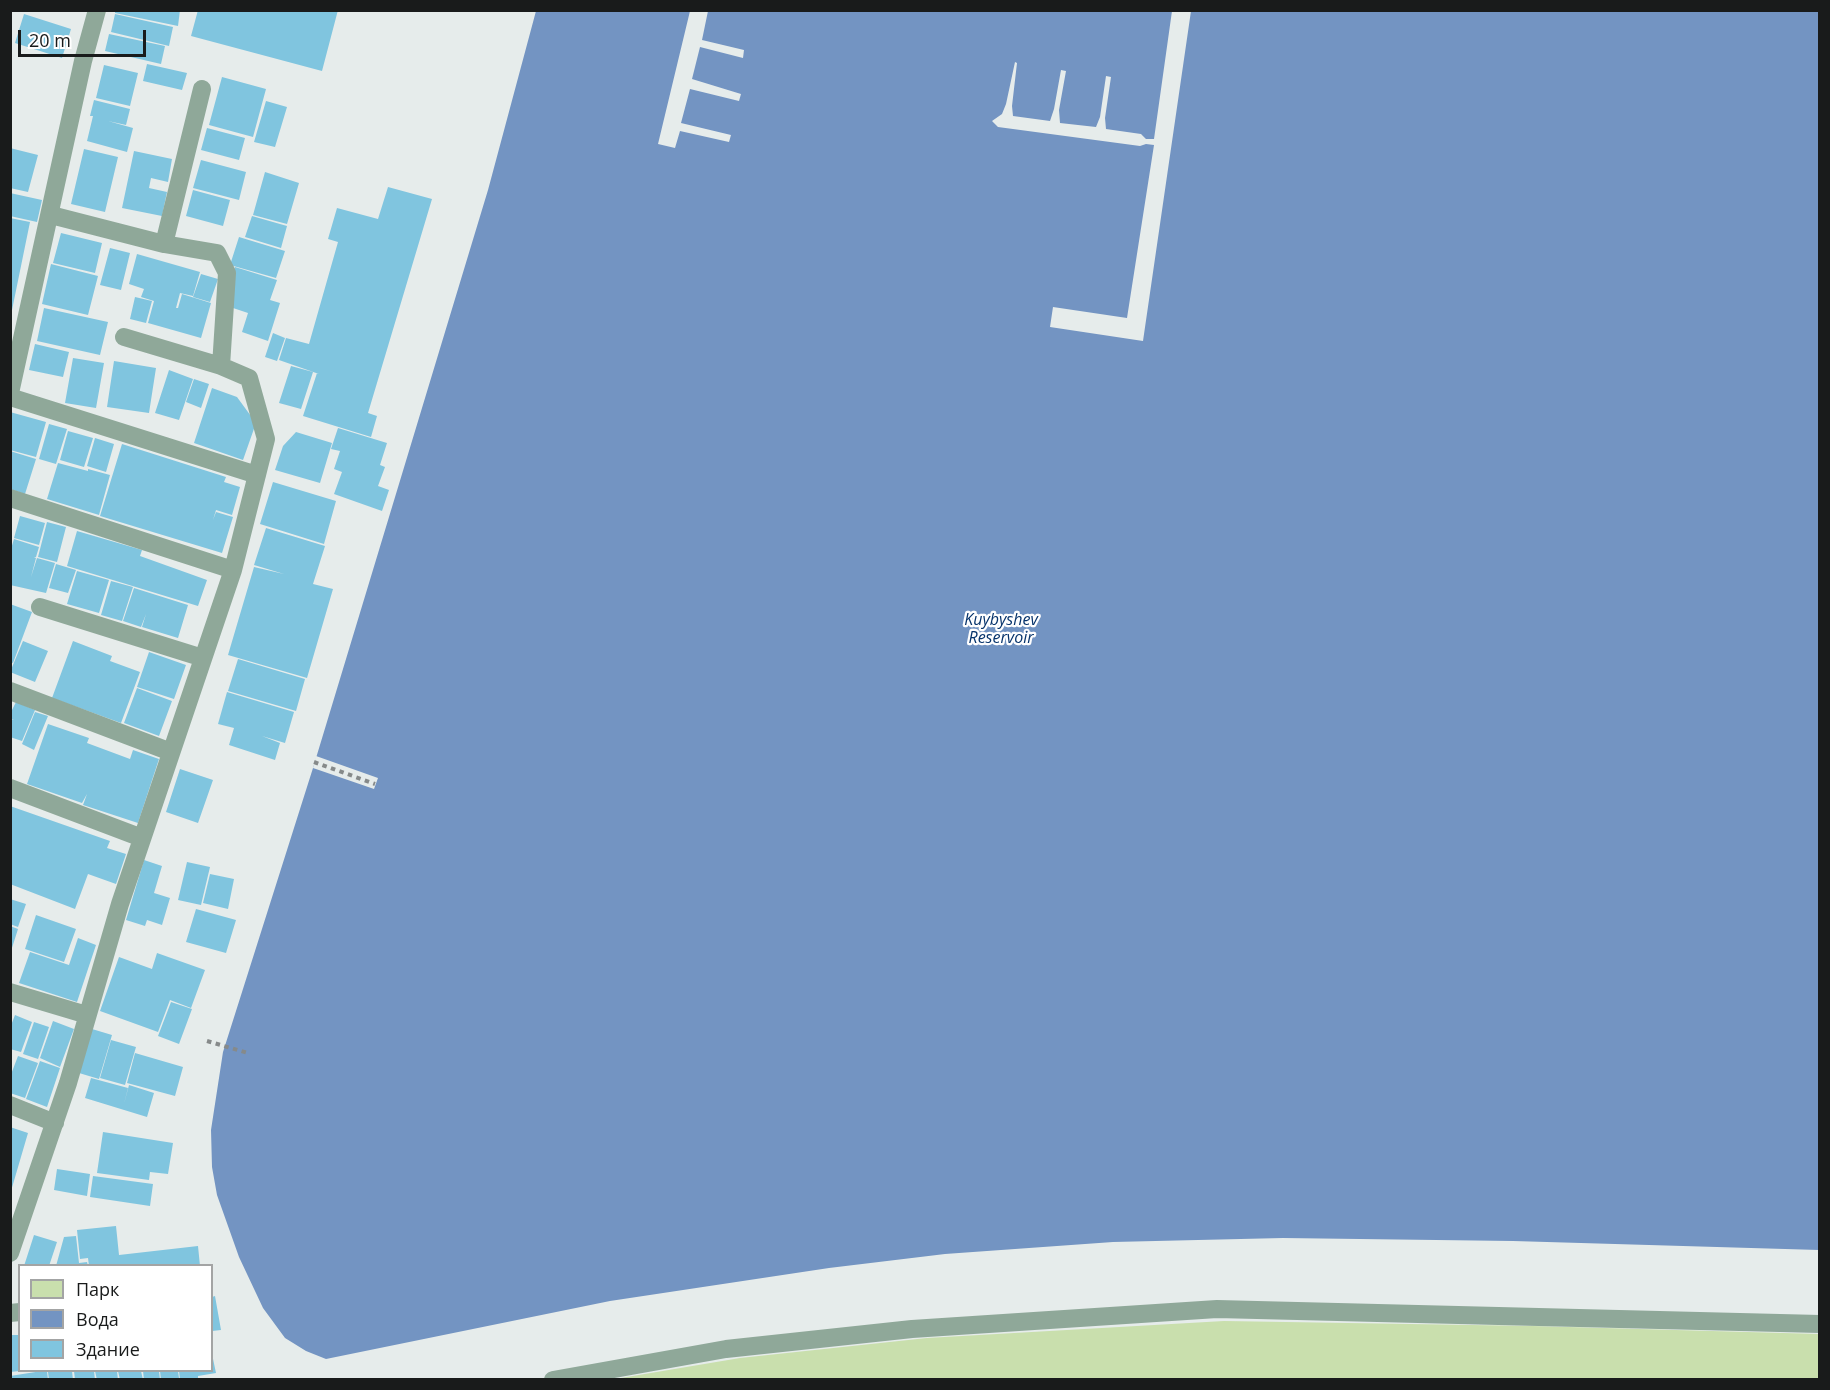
<!DOCTYPE html>
<html>
<head>
<meta charset="utf-8">
<style>
	body { margin:0 }
	#map { position:relative; width:1830px; height:1390px; overflow:hidden; background:#e6eceb; font-family:"Open Sans",sans-serif }
	canvas { display:block }
	.frame { position:absolute; inset:0; border:12px solid #191b1b; pointer-events:none }
	.legend { position:absolute; left:18px; top:1264px; width:195px; height:108px; box-sizing:border-box; background:#fff; border:2px solid #a3a4a4; margin:0; padding:8px 10px; list-style:none; font-size:18px; color:#191b1b }
	.legend li { display:flex; align-items:center; gap:12px; height:30px }
	.legend b { width:30px; border:2px solid #a3a4a4 }
	.scale { position:absolute; left:18px; top:30px; width:128px; height:27px; box-sizing:border-box; border:3px solid #191b1b; border-top:0; padding-left:8px; font-size:18px; line-height:21px; white-space:nowrap; color:#191b1b; -webkit-text-stroke:4px #fff; paint-order:stroke }
</style>
</head>
<body>
<div id="map">
<canvas width="1830" height="1390"></canvas>
<div class="frame"></div>
<ul class="legend">
<li><b style="height:16px;background:#c9dfad"></b>Парк</li>
<li><b style="height:16px;background:#7394c2"></b>Вода</li>
<li><b style="height:16px;background:#80c5df"></b>Здание</li>
</ul>
<div class="scale">20 m</div>
</div>
<script>
const context = document.querySelector('canvas').getContext('2d');
context.lineJoin = 'round';
function fill(path, color) {
  context.fillStyle = color;
  context.fill(path, 'evenodd');
}
function toPath(rows) {
  const path = new Path2D();
  for (const r of rows) {
    path.moveTo(r[0], r[1]);
    for (let i = 2; i < r.length; i += 2) path.lineTo(r[i], r[i + 1]);
  }
  return path;
}
function strokePath(path, color, width, dash) {
  context.strokeStyle = color;
  context.lineWidth = width;
  context.lineCap = dash ? 'butt' : 'round';
  context.setLineDash(dash || []);
  context.stroke(path);
}
function label(font, color, halo, rows, align = 'center') {
  context.font = font + ' "Open Sans",sans-serif';
  context.lineWidth = 4.5;
  context.setLineDash([]);
  context.textBaseline = 'middle';
  context.strokeStyle = halo;
  context.fillStyle = color;
  for (const [text, x, y, turn = 0] of rows) {
    context.save();
    context.translate(x, y);
    context.rotate((+turn || 0) * Math.PI / 180);
    context.textAlign = isNaN(turn) ? turn : align;
    if (halo) context.strokeText(text, 0, 0);
    context.fillText(text, 0, 0);
    context.restore();
  }
}
fill(toPath([
	[1224,1321,1533,1326,1819,1334,1819,1379,615,1379,740,1358,927,1338]
]), '#c9dfad');
fill(toPath([
	[536,11,1819,11,1819,1250,1513,1241,1283,1238,1113,1242,945,1254,829,1268,610,1301,326,1359,306,1351,285,1338,263,1308,239,1257,217,1195,212,1167,211,1130,223,1052,313,768,488,190]
]), '#7394c2');
fill(toPath([
	[690,11,708,11,702,40,744,50,743,58,700,47,692,79,741,94,739,101,690,89,681,123,731,135,729,142,680,131,675,148,658,144],
	[1172,11,1191,11,1143,341,1050,327,1053,307,1127,318,1154,145,1146,144,1140,146,998,127,992,121,1002,114,1006,104,1015,62,1017,63,1012,106,1013,116,1050,121,1054,109,1061,70,1066,71,1059,110,1060,123,1096,127,1100,117,1106,76,1111,77,1105,118,1106,129,1141,134,1146,139,1154,139],
	[316,756,378,778,374,789,313,768]
]), '#e6eceb');
fill(toPath([
	[115,10,180,10,178,26,115,13],
	[198,10,338,10,322,71,191,36],
	[24,14,71,29,62,58,15,43],
	[115,14,173,27,169,46,111,32],
	[109,34,165,46,161,64,105,51],
	[147,64,187,73,182,90,143,81],
	[104,65,138,73,130,106,96,98],
	[222,77,266,89,253,137,209,125],
	[94,100,130,109,126,125,108,121,133,128,127,152,87,141,93,116,90,116],
	[266,101,287,107,275,147,254,142],
	[207,128,245,138,239,160,201,150],
	[10,148,38,155,28,192,10,188],
	[84,149,118,157,105,212,71,204],
	[134,151,172,159,168,182,151,178,149,188,167,192,162,216,122,208],
	[201,160,246,172,239,200,193,188],
	[265,172,299,183,287,224,253,215],
	[388,187,432,199,368,413,377,416,371,437,303,416,317,373,319,374,279,360,286,338,309,344,338,242,328,239,337,208,378,219],
	[193,190,230,200,223,226,186,216],
	[10,193,42,200,37,222,10,216],
	[252,216,287,226,281,248,245,237],
	[10,218,30,222,12,310,10,309],
	[61,233,102,243,95,273,53,263],
	[239,237,285,251,276,278,230,265],
	[110,248,130,253,121,290,100,285],
	[137,254,200,272,193,296,180,293,176,308,178,308,182,294,211,303,201,338,148,323,154,301,141,297,144,289,129,284],
	[51,264,98,276,88,315,42,304],
	[235,267,277,280,270,300,280,303,268,341,242,332,248,313,233,308,230,287],
	[201,274,218,279,210,302,193,297],
	[135,297,152,301,146,323,130,319],
	[44,308,108,322,100,355,37,341],
	[273,333,285,338,277,361,265,357],
	[35,344,69,352,63,377,29,370],
	[73,358,104,363,96,408,65,403],
	[114,361,156,368,149,413,107,407],
	[291,366,313,372,301,409,279,403],
	[169,370,193,379,179,420,155,413],
	[194,379,209,384,201,408,186,402],
	[212,388,237,397,256,423,243,460,194,443],
	[10,412,46,422,36,457,10,450],
	[49,424,67,429,56,464,39,459],
	[338,428,387,443,380,465,385,467,378,486,389,490,382,511,334,494,342,472,334,469,340,451,331,449],
	[68,431,93,438,84,467,60,460],
	[296,432,332,443,320,483,275,470,283,446],
	[95,438,114,444,106,472,87,466],
	[122,444,226,477,224,482,240,487,232,515,216,510,213,520,216,512,233,517,222,553,100,516],
	[10,451,36,459,25,494,10,489],
	[58,463,88,471,88,469,110,475,99,515,47,499],
	[273,482,336,501,324,544,260,524],
	[20,516,45,523,39,545,14,538],
	[47,522,66,527,57,562,38,557],
	[266,528,325,546,313,584,333,589,307,678,228,655,254,567,284,574,254,565],
	[77,531,142,550,140,556,207,580,198,606,67,566],
	[14,539,39,547,36,557,34,557,36,558,31,577,37,558,55,563,46,593,10,585,10,552],
	[56,564,76,570,68,593,49,588],
	[77,571,109,580,99,613,67,604],
	[111,581,133,587,122,621,101,615],
	[134,588,188,605,178,638,142,627,146,614,141,627,123,621],
	[10,604,32,612,13,663,10,662],
	[23,641,48,651,35,682,10,672],
	[73,641,112,656,110,661,140,672,121,723,52,698],
	[149,652,186,665,174,699,137,687],
	[238,659,305,679,296,711,228,691],
	[137,688,172,701,159,736,124,723],
	[227,692,294,712,285,743,262,736,280,743,275,760,229,745,234,728,218,724],
	[16,702,35,710,22,741,10,737,10,720,14,720,10,719,10,714],
	[35,712,48,716,34,750,22,744],
	[48,724,89,738,87,743,130,759,133,750,159,759,138,823,83,805,87,794,82,803,27,784],
	[180,769,213,780,198,823,166,812],
	[10,806,110,841,107,848,126,854,116,884,88,874,75,909,10,884],
	[144,860,162,866,154,893,170,898,162,925,147,920,145,926,126,920],
	[187,862,210,867,201,905,178,900],
	[210,874,234,879,228,909,203,903],
	[10,899,26,904,18,927,10,924],
	[196,909,236,920,226,953,186,942],
	[36,915,76,929,64,962,25,949],
	[10,926,18,929,11,951,10,951],
	[78,938,96,945,77,1002,19,983,30,952,69,965],
	[157,953,205,970,191,1008,170,1000,158,1032,100,1011,119,957,152,969],
	[171,1002,192,1009,179,1044,158,1036],
	[15,1015,32,1022,21,1052,10,1049,10,1028],
	[53,1021,74,1029,60,1067,40,1058],
	[34,1022,49,1027,38,1059,23,1054],
	[92,1029,112,1035,99,1079,79,1073],
	[111,1040,136,1047,125,1085,100,1078],
	[135,1053,183,1067,175,1096,127,1083],
	[18,1056,38,1063,25,1098,10,1093,10,1077],
	[40,1061,60,1068,47,1107,26,1099],
	[91,1078,128,1088,124,1104,129,1085,154,1093,147,1117,85,1098],
	[10,1127,28,1133,11,1191,10,1191],
	[103,1132,173,1143,168,1174,150,1172,149,1180,97,1173],
	[57,1169,90,1174,87,1196,54,1190],
	[93,1176,153,1184,150,1206,90,1197],
	[116,1226,119,1255,198,1246,200,1266,89,1266,88,1258,80,1259,77,1230],
	[34,1235,57,1242,49,1266,24,1266],
	[76,1236,79,1263,87,1262,88,1266,56,1266,64,1237],
	[215,1296,221,1330,212,1331,212,1297],
	[10,1335,20,1335,20,1371,10,1372],
	[212,1354,216,1373,198,1376,198,1378,180,1380,179,1371,212,1371],
	[42,1371,47,1371,48,1380,10,1380,10,1376],
	[72,1371,73,1380,49,1380,48,1372],
	[74,1371,94,1371,95,1380,75,1380],
	[95,1371,117,1371,118,1380,97,1380],
	[118,1371,141,1371,143,1380,120,1380],
	[143,1371,159,1371,160,1380,144,1380],
	[160,1371,178,1371,179,1378,161,1380]
]), '#80c5df');
strokePath(toPath([
	[314,762,375,784],
	[207,1041,248,1053]
]), '#868a8a', 4, [4.5, 4.5]);
strokePath(toPath([
	[51,215,164,244],
	[124,337,221,366],
	[10,393,83,61,97,10],
	[10,397,257,475],
	[10,498,233,570],
	[40,607,203,658],
	[10,691,171,752],
	[10,788,142,838],
	[10,992,87,1015],
	[10,1105,55,1123],
	[10,1253,68,1083,120,904,233,570,266,439,249,378,221,366,227,273,217,253,164,244,202,89],
	[10,1313,20,1312],
	[553,1380,726,1349,912,1329,1217,1309,1820,1324]
]), '#8fa899', 18);
label('italic 16px', '#07346c', '#fff', [
	["Kuybyshev",1001,620],
	["Reservoir",1001,638]
]);
</script>
</body>
</html>
